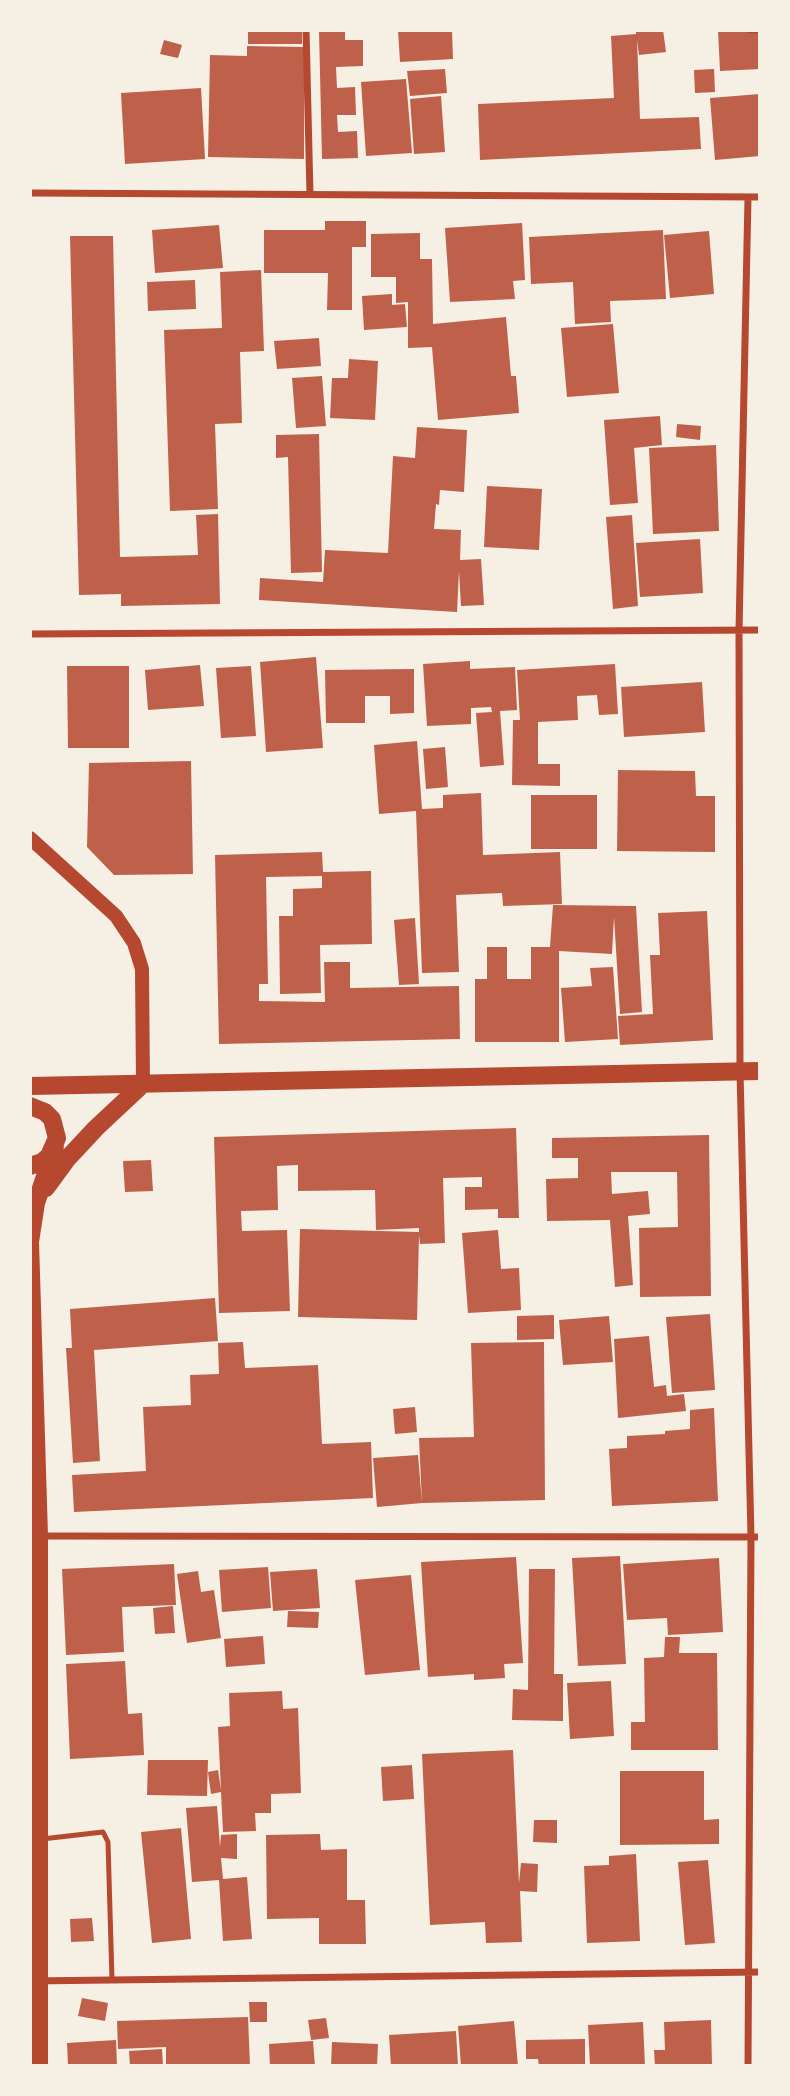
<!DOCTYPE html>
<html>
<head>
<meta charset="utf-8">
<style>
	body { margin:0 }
	#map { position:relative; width:790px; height:2096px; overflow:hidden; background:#f6efe4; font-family:Merriweather,serif }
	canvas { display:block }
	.frame { position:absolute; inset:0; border:32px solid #f6efe4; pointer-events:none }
</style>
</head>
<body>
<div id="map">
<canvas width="790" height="2096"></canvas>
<div class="frame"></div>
</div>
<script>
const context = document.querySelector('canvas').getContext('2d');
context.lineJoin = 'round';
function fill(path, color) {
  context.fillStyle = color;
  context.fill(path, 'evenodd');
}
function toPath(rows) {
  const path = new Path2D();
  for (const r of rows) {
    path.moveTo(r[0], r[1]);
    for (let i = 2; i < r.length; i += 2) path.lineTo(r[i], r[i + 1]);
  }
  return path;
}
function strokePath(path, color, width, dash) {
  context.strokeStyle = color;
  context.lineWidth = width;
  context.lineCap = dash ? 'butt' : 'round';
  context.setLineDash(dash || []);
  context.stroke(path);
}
fill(toPath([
	[248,30,302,30,302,44,248,44],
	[319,30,345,30,345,40,363,40,363,66,336,67,337,88,355,87,356,115,337,115,338,132,357,131,358,158,322,159],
	[398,30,452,30,453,59,400,62],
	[636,30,663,30,666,52,639,55,637,40,640,119,699,117,701,149,480,160,478,104,614,98,611,36,636,34],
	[718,30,760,30,760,69,720,71],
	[164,40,182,45,178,58,160,54],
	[247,46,304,47,304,159,208,157,210,55,247,56],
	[445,69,447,93,410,96,407,71],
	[714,69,715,92,695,93,694,70],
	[406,79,412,153,366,156,361,82],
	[201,88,205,159,125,164,121,93],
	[760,94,760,156,715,160,710,98],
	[441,96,445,152,414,154,410,99],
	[325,221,366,221,366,247,352,247,352,310,327,310,328,273,264,273,264,230,325,230],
	[522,223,525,280,513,281,515,299,450,302,445,228],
	[219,225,223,268,155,273,152,230],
	[663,230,666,299,610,301,611,322,575,324,573,282,531,284,529,237],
	[709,231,714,294,670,298,664,235],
	[420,233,420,259,432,259,433,324,506,317,511,376,516,376,519,413,438,420,432,347,408,348,408,302,396,303,396,277,371,277,371,234],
	[70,236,113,236,120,557,198,555,196,515,218,514,220,604,121,606,121,594,79,595],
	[261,270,264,351,240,352,242,423,215,424,218,509,170,511,164,330,222,328,220,272],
	[195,280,196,309,148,311,147,282],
	[392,294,392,305,405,304,407,327,364,330,362,296],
	[613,324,619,393,567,397,561,328],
	[319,338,321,366,277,369,274,341],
	[349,359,378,361,375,420,330,418,332,378,348,378],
	[322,376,326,426,296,428,292,378],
	[660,416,662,445,634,448,638,503,610,505,604,420],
	[677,424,701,426,700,440,676,437],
	[417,427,467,430,464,492,440,490,439,505,436,504,434,529,461,530,460,560,481,559,484,605,461,606,459,571,457,612,259,600,260,578,323,582,325,550,388,553,393,456,415,458],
	[319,434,322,572,291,573,288,457,276,458,276,435],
	[716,445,719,531,653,534,649,448],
	[487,486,542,489,539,550,484,547],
	[632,515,638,606,613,609,606,517],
	[700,539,703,593,640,597,636,543],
	[316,657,323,748,266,752,260,662],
	[470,661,470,669,515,667,517,710,500,711,504,765,480,767,476,713,492,712,491,707,471,708,471,724,427,726,423,664],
	[615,664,618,714,599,715,597,695,577,696,578,720,538,722,538,764,560,764,560,786,512,785,513,720,520,720,517,670],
	[200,665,204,706,148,710,145,670],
	[67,666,129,666,129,748,68,748],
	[251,666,256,736,221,738,216,668],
	[414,669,414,713,390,714,390,696,365,696,365,723,326,723,325,670],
	[702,682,705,732,624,737,621,687],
	[417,741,422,809,443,808,443,795,481,793,483,855,560,852,562,904,503,906,502,893,456,895,459,972,422,973,416,811,379,814,374,745],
	[445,747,448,787,426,789,423,749],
	[191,761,193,874,114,875,87,847,89,763],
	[618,770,695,771,696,796,715,796,715,852,617,851],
	[531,795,597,795,597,849,531,849],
	[322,852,323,872,371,871,372,944,320,945,321,993,280,994,279,916,293,916,293,889,322,888,322,876,266,877,268,984,259,984,259,1001,325,1002,324,962,350,962,350,988,459,986,460,1039,219,1044,215,855],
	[553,905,636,906,642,1012,620,1014,614,917,612,954,559,951,559,1042,475,1042,475,979,487,979,487,947,507,947,507,979,531,979,531,947,550,947],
	[707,911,713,1040,620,1045,618,1016,653,1014,650,955,660,955,658,913],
	[415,918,419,984,399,985,394,920],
	[613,967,618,1039,565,1042,561,988,592,986,590,968],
	[516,1128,519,1218,498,1218,498,1209,465,1210,465,1187,482,1187,482,1177,443,1178,445,1243,420,1244,419,1235,417,1320,298,1317,300,1229,419,1232,419,1228,376,1230,375,1190,298,1191,298,1165,277,1166,278,1210,241,1211,242,1231,287,1230,290,1311,219,1313,214,1137],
	[709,1135,711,1296,640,1297,639,1228,678,1227,677,1172,611,1172,612,1194,648,1191,650,1214,628,1216,633,1285,615,1287,610,1220,547,1221,546,1179,578,1178,578,1158,552,1158,552,1138],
	[151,1160,153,1191,125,1192,123,1161],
	[498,1230,501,1269,519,1268,521,1310,468,1313,462,1233],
	[215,1298,218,1341,94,1350,100,1461,73,1463,66,1348,72,1348,70,1309],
	[710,1314,715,1390,672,1393,666,1317],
	[554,1315,554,1339,517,1340,517,1316],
	[609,1316,613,1362,563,1365,559,1320],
	[649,1336,654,1387,666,1385,667,1396,684,1394,686,1411,618,1418,614,1339],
	[243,1342,245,1368,318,1365,322,1444,371,1442,373,1498,74,1512,72,1475,146,1471,143,1407,191,1405,190,1375,219,1374,218,1343],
	[544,1342,545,1500,422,1503,419,1438,474,1437,471,1343],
	[415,1407,417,1432,395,1434,393,1409],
	[714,1408,718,1501,612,1506,609,1449,627,1448,627,1436,665,1434,665,1431,690,1429,690,1410],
	[418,1455,422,1503,377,1507,373,1458],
	[620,1556,626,1664,578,1666,572,1558],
	[516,1557,523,1663,504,1664,505,1678,474,1680,474,1674,428,1677,421,1562],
	[719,1558,723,1632,668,1635,667,1618,627,1620,623,1564],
	[174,1564,176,1605,122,1607,124,1652,66,1655,62,1569],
	[268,1567,271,1608,222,1612,219,1570],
	[317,1569,320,1608,273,1611,270,1572],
	[529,1569,555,1569,554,1674,563,1674,563,1721,512,1720,513,1689,528,1690],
	[198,1571,201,1592,214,1590,221,1638,187,1643,177,1574],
	[411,1575,420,1670,365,1675,355,1580],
	[173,1606,175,1633,155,1634,153,1608],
	[288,1611,319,1612,318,1628,287,1627],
	[263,1636,265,1664,226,1667,224,1639],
	[665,1637,680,1637,679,1653,717,1653,718,1750,631,1750,631,1722,645,1722,644,1658,664,1657],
	[125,1661,128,1714,142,1713,144,1755,70,1759,66,1664],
	[611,1681,614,1736,570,1739,567,1683],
	[282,1691,283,1709,298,1708,301,1793,271,1794,271,1813,255,1813,256,1831,223,1832,221,1792,211,1794,208,1772,218,1770,221,1790,218,1727,230,1726,229,1693],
	[513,1750,519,1883,521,1863,538,1864,537,1892,520,1891,522,1942,486,1943,485,1922,430,1925,422,1754],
	[148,1760,208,1760,207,1796,147,1795],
	[412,1765,414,1799,383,1801,381,1767],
	[620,1771,704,1771,704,1820,719,1819,719,1844,620,1845],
	[217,1806,220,1847,221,1835,237,1834,237,1859,221,1858,223,1879,247,1877,252,1939,223,1941,219,1880,192,1882,186,1808],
	[534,1820,557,1820,557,1843,533,1842],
	[181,1828,191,1939,152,1943,141,1832],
	[320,1834,321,1850,347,1849,347,1900,365,1900,366,1944,319,1944,319,1918,267,1919,266,1835],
	[636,1854,640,1941,587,1943,584,1866,609,1865,609,1856],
	[708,1860,715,1943,685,1945,678,1862],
	[92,1918,94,1941,71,1942,70,1919],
	[82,1998,108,2003,105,2021,78,2016],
	[249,2002,267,2002,267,2022,250,2022],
	[248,2017,250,2066,166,2066,166,2047,118,2049,117,2021],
	[326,2018,329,2038,311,2040,308,2020],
	[711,2020,712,2066,655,2066,654,2050,665,2050,664,2022],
	[514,2021,518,2066,461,2066,458,2026],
	[643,2022,645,2066,590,2066,588,2025],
	[456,2031,458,2066,391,2066,389,2035],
	[585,2039,585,2066,539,2066,538,2059,526,2059,526,2040],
	[116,2040,117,2066,68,2066,67,2043],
	[313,2041,315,2066,270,2066,269,2044],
	[332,2042,378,2044,377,2066,331,2066],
	[162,2049,163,2066,130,2066,129,2051]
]), '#bf614a');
strokePath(toPath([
	[42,1839,103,1832,108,1842,112,1980]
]), '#b5482f', 5);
strokePath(toPath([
	[306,30,310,194],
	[750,30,760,30],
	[30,193,760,197],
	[30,634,760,630],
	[30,1536,760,1537],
	[30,1981,760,1972],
	[748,2066,751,1537,740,1071,739,631,748,197]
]), '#b5482f', 7);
strokePath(toPath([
	[30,838,116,916,134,943,142,969,143,1084]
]), '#b5482f', 14);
strokePath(toPath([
	[30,1086,760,1071],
	[30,1106,45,1112,52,1119,57,1138,49,1156,42,1162,30,1166],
	[46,1188,68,1158,96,1128,143,1084],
	[39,2066,39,1536,30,1242,36,1203,55,1147]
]), '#b5482f', 18);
</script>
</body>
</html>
